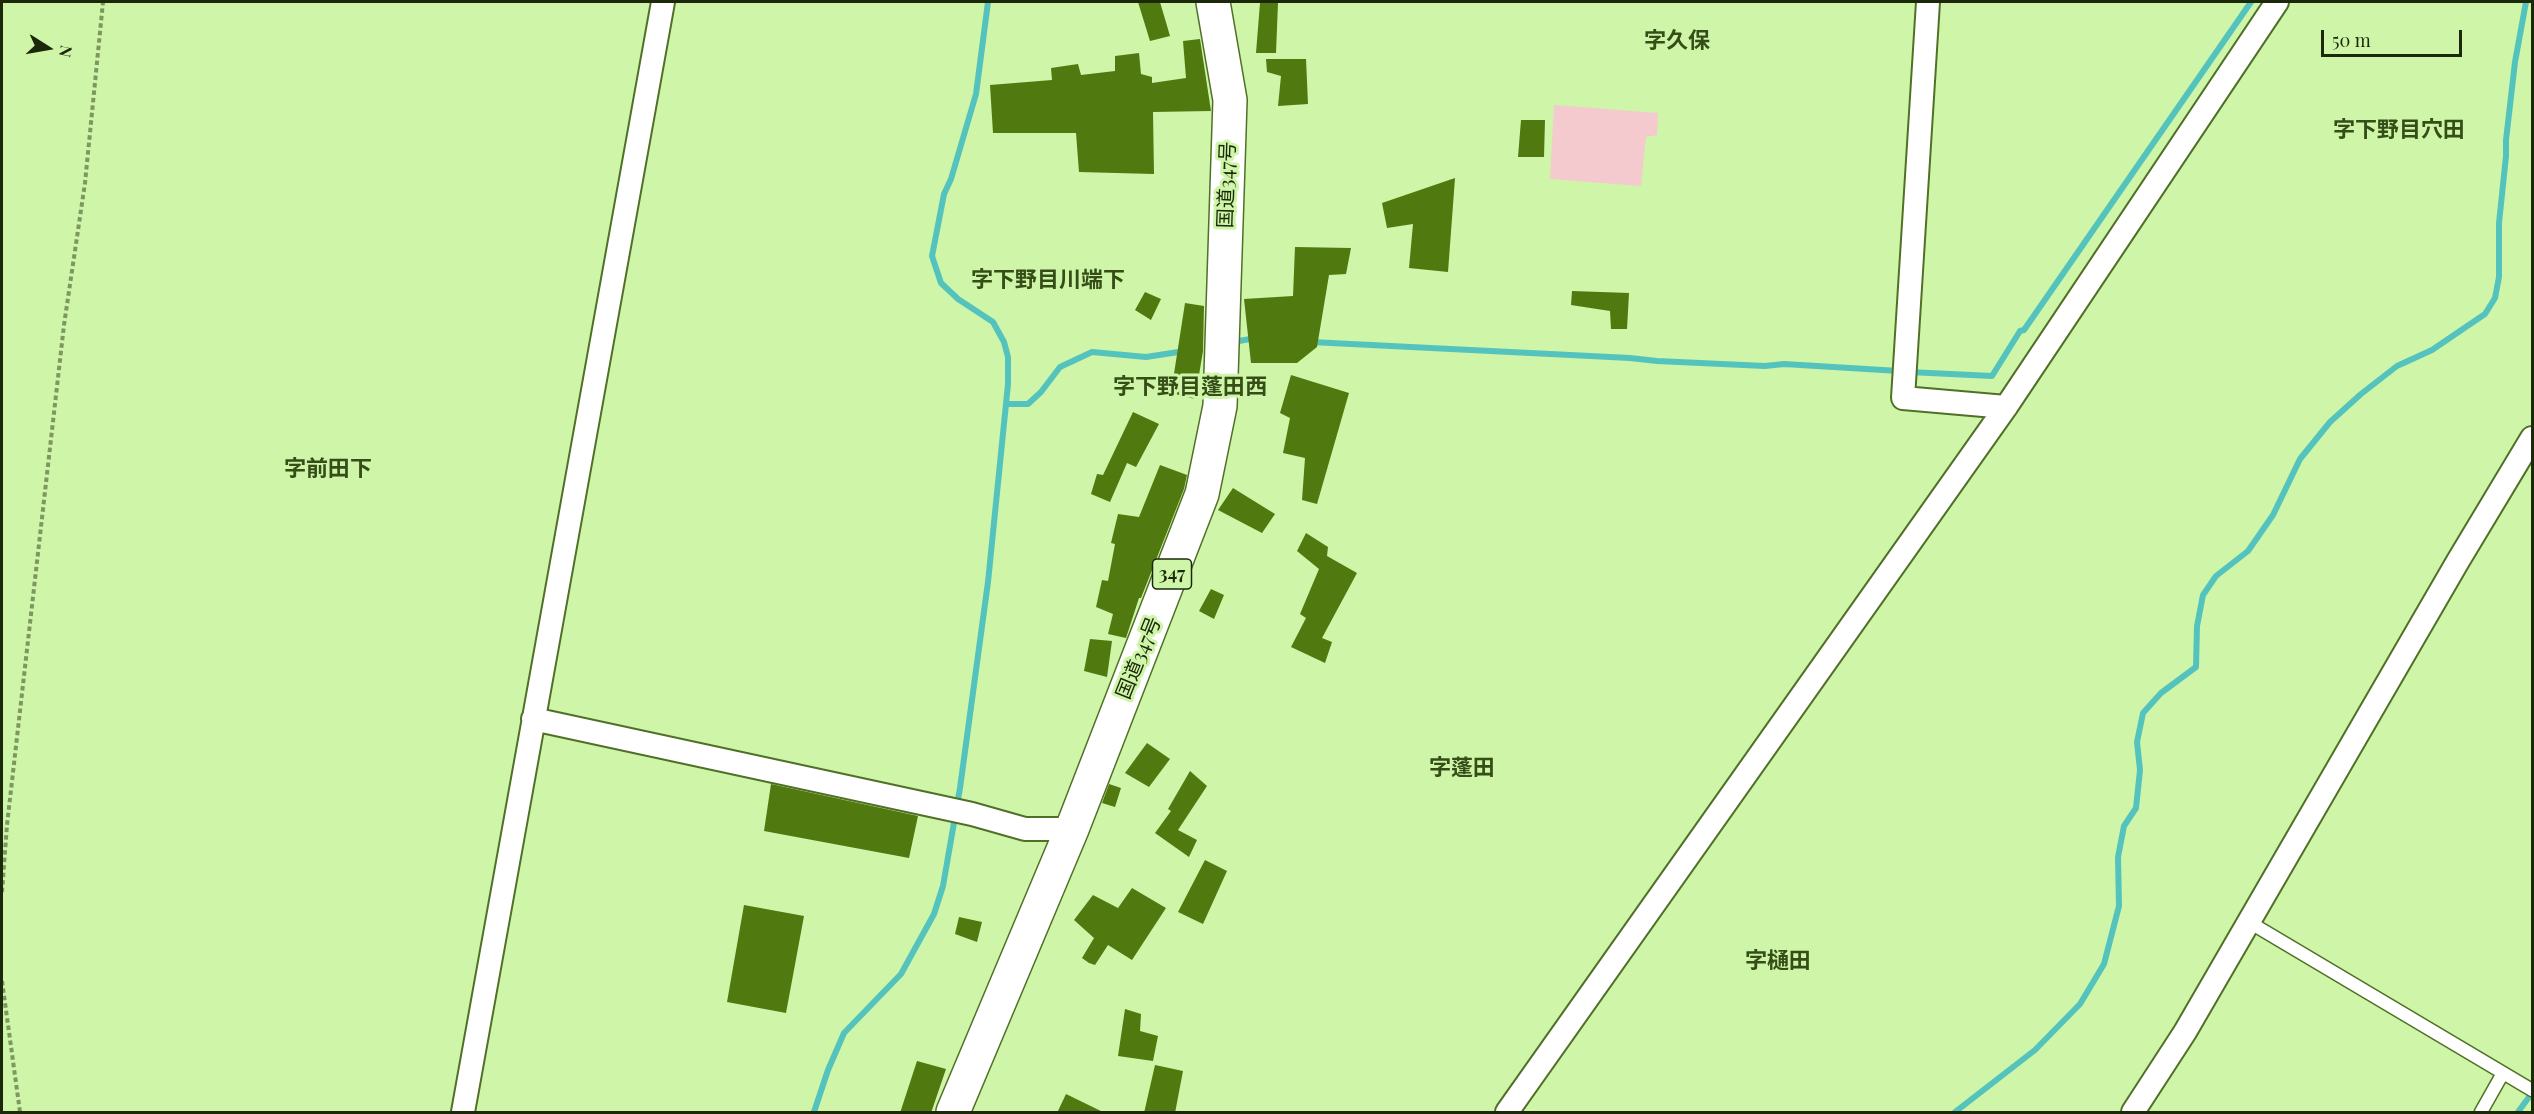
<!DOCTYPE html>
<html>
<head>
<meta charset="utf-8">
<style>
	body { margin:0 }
	#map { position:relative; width:2534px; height:1114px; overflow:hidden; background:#cef5a8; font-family:"Playfair Display",serif }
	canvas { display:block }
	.frame { position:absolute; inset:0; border:3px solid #1b280a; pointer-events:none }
	.north { position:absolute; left:18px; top:18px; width:60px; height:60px; -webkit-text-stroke:4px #cef5a8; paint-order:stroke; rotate:101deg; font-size:16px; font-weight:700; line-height:24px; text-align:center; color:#1b280a }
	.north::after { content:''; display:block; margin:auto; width:21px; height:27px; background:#1b280a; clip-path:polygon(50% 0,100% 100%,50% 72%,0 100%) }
	.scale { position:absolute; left:2321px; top:30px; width:141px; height:27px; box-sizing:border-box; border:3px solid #1b280a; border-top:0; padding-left:8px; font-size:18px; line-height:21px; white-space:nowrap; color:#1b280a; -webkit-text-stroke:4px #cef5a8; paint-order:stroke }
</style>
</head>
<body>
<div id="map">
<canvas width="2534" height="1114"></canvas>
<div class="frame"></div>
<div class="north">N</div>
<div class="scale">50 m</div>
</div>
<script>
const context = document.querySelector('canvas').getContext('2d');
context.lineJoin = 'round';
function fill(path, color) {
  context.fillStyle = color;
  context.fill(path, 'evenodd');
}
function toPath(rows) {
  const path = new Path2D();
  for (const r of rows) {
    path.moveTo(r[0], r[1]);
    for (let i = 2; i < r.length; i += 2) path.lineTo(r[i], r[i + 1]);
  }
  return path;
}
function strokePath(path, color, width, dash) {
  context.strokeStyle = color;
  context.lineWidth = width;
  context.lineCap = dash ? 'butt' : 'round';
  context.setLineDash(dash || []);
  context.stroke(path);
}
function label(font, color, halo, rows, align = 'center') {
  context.font = font + ' "Playfair Display","Noto Sans JP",serif';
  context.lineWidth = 6;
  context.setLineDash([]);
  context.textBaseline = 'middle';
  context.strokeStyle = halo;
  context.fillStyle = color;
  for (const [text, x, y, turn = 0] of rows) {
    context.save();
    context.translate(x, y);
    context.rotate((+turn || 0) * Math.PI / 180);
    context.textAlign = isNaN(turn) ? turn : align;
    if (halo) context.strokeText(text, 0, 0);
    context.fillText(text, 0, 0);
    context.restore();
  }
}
fill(toPath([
	[1554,105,1658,113,1657,135,1646,137,1641,186,1550,179]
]), '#f4cacf');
strokePath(toPath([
	[1233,342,1256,338],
	[1311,342,1630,358,1657,361,1765,366,1784,364,1899,371],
	[1909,372,1992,376,2020,331,2024,330,2251,2],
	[1006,404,1028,404,1041,392,1060,367,1092,352,1146,357,1185,351],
	[814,1112,828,1070,844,1033,901,974,934,914,943,886,960,788,988,582,1008,384,1008,357,1004,342,993,322,958,299,941,283,932,256,944,194,951,179,976,94,988,2],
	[1955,1112,2035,1050,2080,1004,2104,964,2119,906,2118,857,2124,826,2136,808,2140,770,2137,742,2143,713,2161,693,2196,667,2197,626,2203,595,2216,576,2248,551,2273,515,2300,459,2330,422,2361,394,2397,366,2432,350,2485,314,2495,298,2499,277,2499,223,2506,156,2506,140,2515,62,2526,2],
	[2518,1112,2532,1093]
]), '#55c3bd', 6);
fill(toPath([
	[1138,2,1160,2,1170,36,1150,41],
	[1260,3,1278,3,1276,53,1256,53],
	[1200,39,1211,111,1153,112,1154,174,1079,172,1076,133,993,133,990,85,1052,80,1051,68,1078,64,1081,75,1115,71,1115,56,1139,53,1141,74,1152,77,1152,83,1186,78,1183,41],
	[1266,59,1306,59,1308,104,1278,106,1281,76,1267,72],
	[1521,120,1545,120,1544,157,1518,157],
	[1455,178,1448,272,1409,268,1413,224,1387,228,1382,203],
	[1295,247,1351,248,1346,274,1329,275,1317,347,1297,363,1251,363,1244,299,1293,296],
	[1572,291,1629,293,1627,329,1611,329,1610,311,1571,305],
	[1145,292,1161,299,1151,320,1135,310],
	[1185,303,1204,306,1203,351,1195,399,1171,393],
	[1291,375,1349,393,1317,504,1302,500,1305,458,1283,453,1290,418,1280,413],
	[1133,412,1159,424,1136,467,1127,463,1110,502,1091,494,1097,474,1103,475],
	[1160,465,1187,475,1184,489,1141,598,1139,598,1126,638,1108,634,1113,614,1096,607,1102,580,1108,581,1115,544,1111,543,1118,514,1139,517],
	[1233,488,1275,514,1262,533,1218,510],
	[1306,533,1328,547,1327,556,1357,573,1322,638,1332,642,1325,663,1291,647,1306,618,1300,614,1319,569,1297,551],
	[1211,589,1224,595,1214,619,1199,611],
	[1090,639,1112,641,1107,677,1084,671],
	[1147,743,1170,759,1149,787,1125,773],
	[1190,771,1207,786,1178,830,1197,840,1189,857,1155,833,1171,811,1168,809],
	[771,784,918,816,909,858,764,831],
	[1109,784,1121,788,1115,807,1102,803],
	[1205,860,1227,871,1203,924,1178,912],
	[1132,888,1166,908,1132,960,1108,945,1095,965,1089,963,1082,958,1094,938,1074,920,1093,895,1118,908],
	[744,905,804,916,786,1013,727,1002],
	[959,917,982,922,977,942,955,934],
	[1125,1009,1141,1014,1140,1031,1158,1036,1153,1061,1118,1056],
	[917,1061,946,1069,931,1113,900,1113],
	[1155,1065,1183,1071,1175,1113,1144,1113],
	[1066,1094,1105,1113,1057,1113]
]), '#507910');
const service = toPath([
	[2249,922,2532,1090],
	[2481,1112,2503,1073]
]);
const minor = toPath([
	[1928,2,1903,398,2006,407],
	[533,719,972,814,1025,829,1072,829],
	[463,1112,663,2],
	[1507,1112,2006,407,2277,2],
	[2133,1112,2185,1032,2458,561,2532,438]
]);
const trunk = toPath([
	[953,1112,1072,829,1202,494,1220,406,1230,100,1213,2]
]);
strokePath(service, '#507027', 15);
strokePath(minor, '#507027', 26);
strokePath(trunk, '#507027', 36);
strokePath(toPath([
	[2,892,7,825,64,325,85,183,103,2],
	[2,981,20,1112]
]), '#7c9760', 4, [4.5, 3]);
strokePath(service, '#fff', 12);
strokePath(minor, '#fff', 22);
strokePath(trunk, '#fff', 33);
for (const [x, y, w] of [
	[1172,574,39]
]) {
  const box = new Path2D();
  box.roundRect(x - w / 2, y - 15, w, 30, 4.5);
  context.fillStyle = '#cef5a8';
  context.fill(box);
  strokePath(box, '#1b280a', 1.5);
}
label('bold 18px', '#1b280a', null, [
	["347",1172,574]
]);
label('20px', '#1b280a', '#cef5a8', [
	["国道347号",1227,185,-88],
	["国道347号",1139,658,-68]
]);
label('bold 22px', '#354d16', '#cef5a8', [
	["字久保",1677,41],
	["字下野目穴田",2399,130],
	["字下野目川端下",1048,280],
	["字下野目蓬田西",1190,387],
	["字前田下",328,469],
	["字蓬田",1462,768],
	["字樋田",1778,961]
]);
</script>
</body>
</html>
